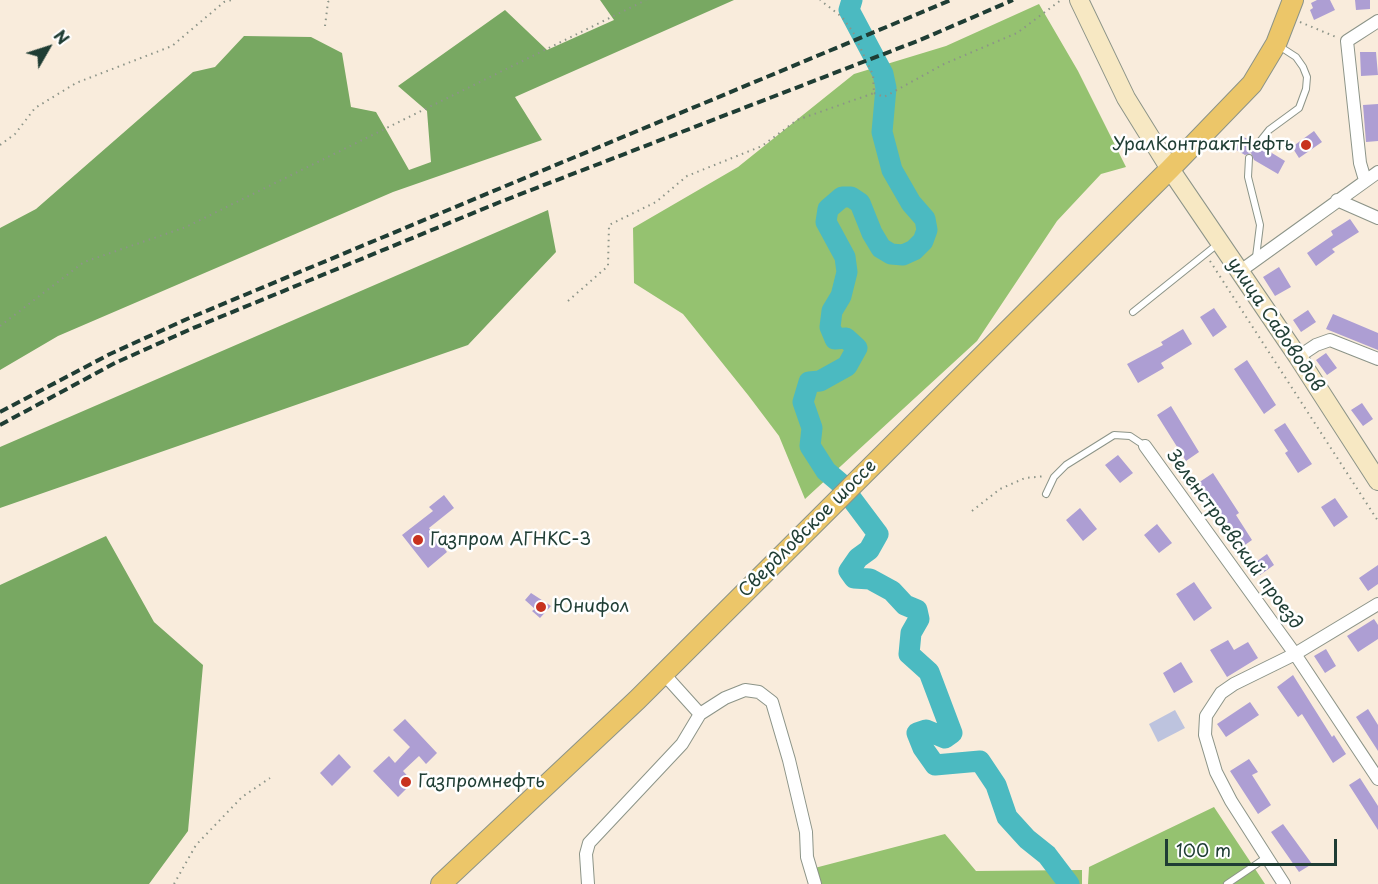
<!DOCTYPE html>
<html>
<head>
<meta charset="utf-8">
<style>
	body { margin:0 }
	#map { position:relative; width:1378px; height:884px; overflow:hidden; background:#f9ecdc; font-family:"Playpen Sans",sans-serif }
	canvas { display:block }
	.north { position:absolute; left:18px; top:18px; width:60px; height:60px; -webkit-text-stroke:4px #fff; paint-order:stroke; rotate:51deg; font-size:16px; font-weight:700; line-height:24px; text-align:center; color:#1f3d34 }
	.north::after { content:''; display:block; margin:auto; width:21px; height:27px; background:#1f3d34; clip-path:polygon(50% 0,100% 100%,50% 72%,0 100%) }
	.scale { position:absolute; left:1165px; top:839px; width:172px; height:27px; box-sizing:border-box; border:3px solid #1f3d34; border-top:0; padding-left:8px; font-size:18px; line-height:21px; white-space:nowrap; color:#1f3d34; -webkit-text-stroke:4px #fff; paint-order:stroke }
</style>
</head>
<body>
<div id="map">
<canvas width="1378" height="884"></canvas>
<div class="north">N</div>
<div class="scale">100 m</div>
</div>
<script>
const context = document.querySelector('canvas').getContext('2d');
context.lineJoin = 'round';
function fill(path, color) {
  context.fillStyle = color;
  context.fill(path, 'evenodd');
}
function toPath(rows) {
  const path = new Path2D();
  for (const r of rows) {
    path.moveTo(r[0], r[1]);
    for (let i = 2; i < r.length; i += 2) path.lineTo(r[i], r[i + 1]);
  }
  return path;
}
function strokePath(path, color, width, dash) {
  context.strokeStyle = color;
  context.lineWidth = width;
  context.lineCap = dash ? 'butt' : 'round';
  context.setLineDash(dash || []);
  context.stroke(path);
}
function label(font, color, halo, rows, align = 'center') {
  context.font = font + ' "Playpen Sans",sans-serif';
  context.lineWidth = 5;
  context.setLineDash([]);
  context.textBaseline = 'middle';
  context.strokeStyle = halo;
  context.fillStyle = color;
  for (const [text, x, y, turn = 0] of rows) {
    context.save();
    context.translate(x, y);
    context.rotate((+turn || 0) * Math.PI / 180);
    context.textAlign = isNaN(turn) ? turn : align;
    if (halo) context.strokeText(text, 0, 0);
    context.fillText(text, 0, 0);
    context.restore();
  }
}
fill(toPath([
	[1175,710,1185,728,1158,742,1149,724]
]), '#bdc3de');
fill(toPath([
	[1039,4,1078,71,1126,167,1101,174,1057,221,977,341,805,499,779,436,748,395,683,314,634,283,633,228,738,167,854,74,946,46],
	[1214,807,1265,884,1088,884,1089,867],
	[945,834,976,871,1082,870,1082,884,811,884,807,870]
]), '#95c270');
fill(toPath([
	[600,0,734,0,515,97,542,140,393,192,58,336,0,370,0,228,36,209,193,72,215,67,244,36,311,37,342,53,351,107,376,112,409,170,431,162,427,111,398,86,505,10,547,50,614,20],
	[548,210,556,252,468,345,0,508,0,447],
	[106,536,154,622,203,665,188,831,149,884,0,884,0,585]
]), '#78a862');
strokePath(toPath([
	[852,0,849,10,883,74,886,88,882,132,892,170,911,203,925,219,927,230,923,241,914,250,903,255,891,254,881,248,872,233,860,203,851,197,842,197,828,209,826,222,845,257,847,272,841,296,832,311,830,327,835,339,846,338,857,348,847,366,820,381,809,382,803,402,812,428,810,446,826,471,839,482,878,534,869,550,858,558,849,571,854,578,870,579,892,591,905,605,917,610,919,619,911,633,909,654,929,672,952,733,945,738,926,730,917,733,923,748,935,765,980,761,996,785,1007,817,1027,839,1047,855,1069,884]
]), '#4bbac1', 21);
fill(toPath([
	[1317,0,1330,0,1335,10,1314,20,1310,10,1313,8,1311,3],
	[1355,0,1370,0,1370,9,1356,10],
	[1360,52,1376,52,1378,75,1361,76],
	[1378,104,1378,141,1366,142,1363,105],
	[1314,131,1322,142,1299,158,1292,147],
	[1240,135,1253,142,1254,149,1262,147,1285,161,1278,174,1254,160,1251,153,1245,155,1233,148],
	[1350,219,1359,232,1332,249,1335,252,1316,266,1307,253,1333,235,1331,231],
	[1279,267,1291,287,1275,296,1263,277],
	[1214,308,1227,327,1213,337,1200,317],
	[1308,310,1316,322,1301,332,1293,320],
	[1333,314,1378,333,1378,350,1326,329],
	[1183,329,1192,344,1161,363,1164,368,1138,383,1127,364,1163,345,1161,342],
	[1326,353,1337,368,1327,375,1316,360],
	[1247,360,1276,405,1264,414,1234,369],
	[1362,403,1373,419,1363,426,1351,410],
	[1171,406,1199,452,1186,461,1157,415],
	[1285,423,1312,464,1298,473,1285,453,1288,451,1274,430],
	[1118,455,1133,473,1120,483,1105,465],
	[1213,473,1239,513,1236,515,1252,540,1242,547,1198,483],
	[444,495,454,508,429,528,447,552,428,568,402,535,433,511,429,507],
	[1335,498,1348,517,1334,527,1321,507],
	[1080,508,1097,529,1083,541,1066,520],
	[1157,524,1172,543,1159,553,1144,535],
	[1267,554,1274,565,1260,575,1253,564],
	[1378,565,1378,584,1368,591,1359,578],
	[1194,582,1212,608,1194,621,1176,594],
	[531,593,551,606,540,618,532,611,535,609,525,600],
	[1374,619,1378,625,1378,639,1358,652,1347,636],
	[1228,640,1234,650,1248,642,1258,658,1227,677,1210,650],
	[1326,649,1336,666,1325,673,1314,656],
	[1181,662,1193,682,1174,693,1163,673],
	[1293,675,1332,737,1334,735,1346,754,1333,763,1302,714,1298,717,1277,687],
	[1250,702,1259,715,1226,737,1217,724],
	[1368,709,1378,725,1378,751,1356,717],
	[405,719,437,753,426,764,419,756,403,771,413,782,398,797,373,771,389,756,395,763,410,747,393,730],
	[339,754,351,767,332,786,320,773],
	[1249,759,1258,772,1252,775,1271,805,1258,814,1230,771],
	[1360,778,1378,806,1378,830,1349,785],
	[1283,824,1312,864,1299,872,1271,832]
]), '#ad9ed3');
const service = toPath([
	[1257,145,1269,130,1299,108,1306,89,1307,77,1303,67,1296,57,1279,46],
	[1249,158,1248,177,1260,225,1256,257],
	[1133,312,1219,243],
	[1046,494,1054,477,1066,465,1114,435,1130,436,1145,446],
	[1227,884,1267,857]
]);
const minor = toPath([
	[1365,180,1360,163,1347,41,1378,21],
	[1337,200,1378,218],
	[1239,272,1378,172],
	[1298,357,1316,345,1330,340,1378,359],
	[1145,446,1295,654,1378,779],
	[663,673,700,714,725,698,745,690,759,692,772,702,789,760,806,832,807,857,815,884],
	[588,884,586,854,589,843,682,744,700,714],
	[1284,884,1231,801,1216,772,1205,735,1206,716,1221,693,1234,684,1295,654,1378,604]
]);
const secondary = toPath([
	[1079,0,1126,98,1170,169,1298,357,1378,481]
]);
const primary = toPath([
	[441,884,637,700,1170,169,1252,84,1276,44,1293,0]
]);
strokePath(service, '#8c9488', 8);
strokePath(minor, '#8c9488', 14);
strokePath(secondary, '#8c9488', 20);
strokePath(primary, '#8c9488', 22);
strokePath(toPath([
	[1300,22,1336,37],
	[325,26,328,2,331,0],
	[874,93,884,97,944,64,1017,33,1061,0],
	[0,145,15,134,35,108,76,83,172,46,224,2,232,0],
	[1210,261,1378,521],
	[568,301,608,266,609,225,656,202,687,176,762,146,797,120,874,93,873,75,853,32,842,17,820,0],
	[0,326,84,262,186,227,646,0],
	[972,511,1000,489,1025,478,1046,476],
	[174,884,196,845,242,797,270,778]
]), '#8c9488', 2, [1.5, 4.5]);
strokePath(service, '#fff', 6);
strokePath(minor, '#fff', 12);
strokePath(secondary, '#f7e8c3', 18);
strokePath(primary, '#ecc669', 20);
strokePath(toPath([
	[0,412,110,354,187,319,951,0],
	[0,425,115,363,191,329,500,202,920,40,1013,0]
]), '#1f3d34', 4, [9, 4.5]);
for (const [x, y, r, color] of [
	[1306,145,6,"#c8321e"],
	[418,540,6,"#c8321e"],
	[541,607,6,"#c8321e"],
	[406,782,6,"#c8321e"]
]) {
  const dot = new Path2D();
  dot.arc(x, y, r, 0, 2 * Math.PI);
  context.fillStyle = color;
  context.fill(dot);
  strokePath(dot, '#fff', 2);
}
label('18px', '#1f3d34', '#fff', [
	["УралКонтрактНефть",1294,145,"right"],
	["Газпром АГНКС-3",430,540],
	["Юнифол",553,607],
	["Газпромнефть",418,782]
], 'left');
label('18px', '#1f3d34', '#fff', [
	["улица Садоводов",1275,325,56],
	["Свердловское шоссе",808,529,-45],
	["Зеленстроевский проезд",1234,540,54]
]);
</script>
</body>
</html>
